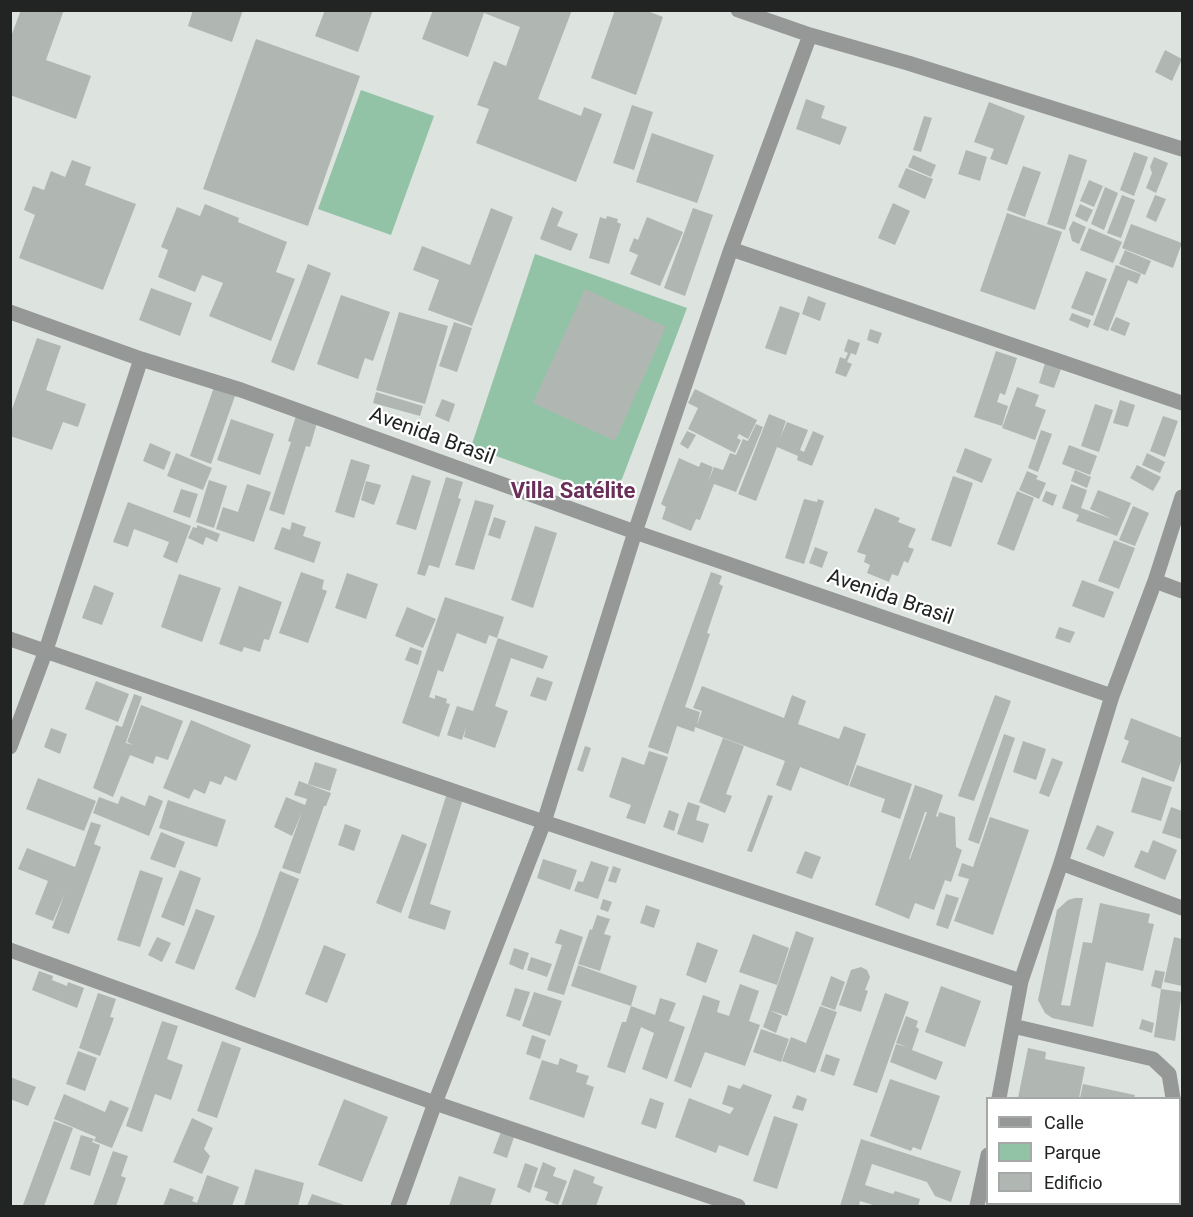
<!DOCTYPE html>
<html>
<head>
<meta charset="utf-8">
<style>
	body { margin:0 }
	#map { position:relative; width:1193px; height:1217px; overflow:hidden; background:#dde3df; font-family:Roboto,sans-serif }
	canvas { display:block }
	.frame { position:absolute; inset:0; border:12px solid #212422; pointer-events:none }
	.legend { position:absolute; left:986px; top:1097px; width:195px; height:108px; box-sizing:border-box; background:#fff; border:2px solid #a6a7a7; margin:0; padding:8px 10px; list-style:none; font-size:18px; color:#212422 }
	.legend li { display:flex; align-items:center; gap:12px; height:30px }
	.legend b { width:30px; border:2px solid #a6a7a7 }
</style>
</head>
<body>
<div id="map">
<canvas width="1193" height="1217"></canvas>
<div class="frame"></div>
<ul class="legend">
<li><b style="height:8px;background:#959896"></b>Calle</li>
<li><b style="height:16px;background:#93c3a6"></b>Parque</li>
<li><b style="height:16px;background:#b0b7b2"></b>Edificio</li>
</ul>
</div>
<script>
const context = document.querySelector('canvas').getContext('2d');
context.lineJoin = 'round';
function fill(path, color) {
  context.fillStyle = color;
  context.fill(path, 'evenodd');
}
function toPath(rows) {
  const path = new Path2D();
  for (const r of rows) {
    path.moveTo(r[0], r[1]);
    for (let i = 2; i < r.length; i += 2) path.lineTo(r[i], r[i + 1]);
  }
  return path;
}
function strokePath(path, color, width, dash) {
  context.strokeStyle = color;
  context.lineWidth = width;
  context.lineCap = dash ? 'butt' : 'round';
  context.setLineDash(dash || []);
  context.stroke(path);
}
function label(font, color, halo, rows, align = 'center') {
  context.font = font + ' Roboto,sans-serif';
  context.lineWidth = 4.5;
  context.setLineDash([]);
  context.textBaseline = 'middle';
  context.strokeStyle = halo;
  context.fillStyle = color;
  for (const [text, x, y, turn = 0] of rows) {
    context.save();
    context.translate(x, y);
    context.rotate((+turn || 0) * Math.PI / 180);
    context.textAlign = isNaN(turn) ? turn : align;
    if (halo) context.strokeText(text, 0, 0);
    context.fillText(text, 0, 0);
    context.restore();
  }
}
fill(toPath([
	[361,90,434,116,391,235,318,209],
	[535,254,687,308,622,479,602,494,471,447]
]), '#93c3a6');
fill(toPath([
	[21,10,64,10,46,60,91,76,76,119,10,95,10,39],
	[193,10,243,10,232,42,188,26],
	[325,10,373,10,358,52,315,36],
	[433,10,572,10,538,99,581,116,584,107,602,114,576,182,476,143,489,109,477,105,494,61,506,66,520,27,484,13,468,57,422,39],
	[615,10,645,10,663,17,636,95,591,78],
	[256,39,360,76,308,226,203,189],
	[1165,50,1182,59,1172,81,1155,72],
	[806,99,825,106,821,118,847,127,840,145,796,129],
	[989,102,1025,116,1007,165,990,159,994,149,974,142],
	[632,105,653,112,634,170,613,163],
	[924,116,932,118,921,152,913,150],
	[652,133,714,155,697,203,636,182],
	[966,150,987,157,980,181,958,174],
	[1134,152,1148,157,1134,196,1120,190],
	[1069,154,1087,160,1065,230,1047,224],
	[913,155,936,165,931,177,908,167],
	[1154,157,1168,163,1156,193,1146,188,1152,173,1150,167],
	[72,160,91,167,85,185,136,204,103,290,19,258,35,215,24,210,33,186,44,190,51,171,65,177],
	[1023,166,1041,172,1025,217,1007,210],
	[906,168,933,179,925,199,898,187],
	[1089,180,1103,186,1094,207,1080,201],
	[1105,187,1118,193,1104,230,1091,224],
	[1122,195,1135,200,1121,238,1107,233],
	[1155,195,1166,199,1156,222,1146,217],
	[893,203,910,211,895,245,878,238],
	[205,204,239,218,238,222,287,242,276,272,295,279,271,341,209,316,223,283,202,275,195,292,158,277,168,250,161,247,177,207,200,216],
	[1080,204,1093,210,1087,222,1075,216],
	[552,207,563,212,557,226,578,234,571,251,540,239],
	[491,208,513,217,472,326,428,310,439,280,413,270,422,246,470,265],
	[693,208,713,215,685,296,664,288],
	[1007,213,1062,232,1035,310,980,291],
	[607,216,618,219,617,222,621,224,609,264,589,258,600,217,606,219],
	[647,217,683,232,660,286,630,274,638,255,629,251,634,238,638,240],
	[1073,221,1086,227,1079,244,1072,241,1069,229],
	[1131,224,1182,243,1173,268,1122,248],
	[1089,228,1122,242,1113,263,1080,250],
	[1125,250,1151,261,1145,275,1119,264],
	[308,264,331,273,294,371,271,362],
	[1116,265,1141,274,1137,284,1128,280,1108,331,1093,325],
	[1086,271,1107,279,1093,316,1071,308],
	[151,288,192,303,180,336,139,320],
	[585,289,666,327,615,441,533,403],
	[341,295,390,312,373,361,365,358,358,379,317,364],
	[808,296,826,303,820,321,802,314],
	[780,306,800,313,786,355,765,348],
	[399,312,448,326,425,404,376,390],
	[1072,313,1091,320,1088,328,1069,320],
	[1116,317,1130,323,1125,336,1110,330],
	[454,322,472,328,457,372,439,366],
	[870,329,882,333,878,344,867,340],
	[37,338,61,346,46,390,86,404,78,427,63,422,52,450,10,436,10,415],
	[848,339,860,343,856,355,851,353,847,362,852,364,846,377,835,373,840,357,845,359,848,353,844,351],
	[996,351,1017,358,1005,395,1000,393,997,402,1008,406,1002,426,974,417],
	[1045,363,1061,369,1054,388,1039,383],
	[214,387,235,396,211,464,190,456],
	[1017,387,1039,395,1035,406,1046,410,1035,440,1002,428],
	[695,389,757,420,748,439,739,434,737,438,741,440,735,453,688,429,698,408,688,403],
	[376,392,423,406,420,416,373,403],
	[442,399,455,404,449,422,435,416],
	[1120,400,1135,405,1128,427,1113,423],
	[1095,404,1113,410,1099,452,1081,446],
	[769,414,786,421,780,438,787,422,808,430,800,450,804,452,813,431,824,436,812,466,797,460,798,456,777,447,756,501,738,494],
	[296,416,317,423,310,447,306,446,284,515,269,510,291,442,288,441],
	[1163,416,1178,421,1165,457,1150,451],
	[231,419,274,434,260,475,217,460],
	[756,424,763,427,736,492,714,484,700,520,696,519,691,531,662,519,666,507,661,504,679,458,699,467,701,462,713,467,708,482,714,467,723,470,730,453,736,455,743,439,748,441],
	[1041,430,1052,434,1038,472,1028,468],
	[687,431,696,435,688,449,680,444],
	[150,443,171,452,164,470,143,461],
	[1069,445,1097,456,1090,475,1062,464],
	[965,448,992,459,982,483,956,472],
	[176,453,212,468,203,490,167,476],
	[1147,453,1165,462,1160,473,1142,465],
	[351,459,370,465,354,518,335,512],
	[1137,465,1161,477,1153,491,1130,478],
	[1075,470,1091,477,1087,488,1071,481],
	[1027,471,1038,476,1036,479,1046,483,1039,499,1019,490],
	[412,475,431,481,416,530,396,524],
	[953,476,973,483,951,547,931,540],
	[446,477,463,482,458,498,461,499,439,568,429,565,425,576,417,574],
	[209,480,227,486,214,528,196,522],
	[366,481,381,485,374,505,361,500],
	[247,484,271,492,254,542,216,529,223,507,238,512],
	[1071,484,1087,490,1081,508,1112,519,1090,509,1098,490,1131,503,1117,536,1076,521,1079,515,1062,508],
	[181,489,198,494,190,518,173,512],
	[1017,491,1034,498,1014,551,997,544],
	[1046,491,1057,495,1053,506,1042,501],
	[804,499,817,502,818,499,824,501,804,564,785,558],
	[475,500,494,505,474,570,455,565],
	[128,502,191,526,177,563,163,557,169,542,134,529,128,547,113,542],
	[1133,506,1149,513,1135,546,1119,540],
	[875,508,900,518,898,522,916,529,908,547,914,549,908,563,904,561,898,576,892,574,889,582,867,573,870,565,864,562,866,555,857,552],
	[494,517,506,521,500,539,488,535],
	[292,522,306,527,303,536,321,542,314,563,274,549,282,527,290,530],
	[197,525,220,534,217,542,206,537,203,545,188,538,193,527,197,528],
	[535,526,557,533,533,608,511,600],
	[1114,540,1135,548,1119,589,1098,581],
	[815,547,828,552,822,568,809,563],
	[301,572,324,580,322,589,327,591,308,643,279,633],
	[711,572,722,576,719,584,723,586,707,633,710,634,685,707,700,712,697,725,702,711,693,708,702,686,784,718,792,695,806,701,798,724,839,739,844,726,866,734,848,786,800,767,791,791,776,785,785,761,695,727,694,732,677,726,668,754,648,747],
	[347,573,378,584,366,619,335,608],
	[179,574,221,588,202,642,161,627],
	[1082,580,1114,592,1104,618,1072,606],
	[94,585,114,593,102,625,82,618],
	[239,586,282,602,269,640,264,639,260,652,244,647,242,652,219,644],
	[445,597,504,617,497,638,489,635,486,644,457,633,443,672,438,670,429,697,435,699,435,695,447,699,446,703,450,704,439,737,402,723],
	[407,607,436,619,423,648,395,636],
	[1059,627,1075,632,1070,643,1055,638],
	[498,638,548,656,543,669,511,658,495,706,508,711,495,748,464,737,466,727,462,740,447,735,457,706,473,711],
	[410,647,422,651,418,665,405,660],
	[537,677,553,682,546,701,530,696],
	[96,681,129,694,118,722,85,709],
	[134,694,142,697,125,745,126,743,133,745,127,742,141,705,183,721,168,760,156,756,153,764,130,755,113,797,93,788,116,725,122,727],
	[995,695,1011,701,974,801,958,796],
	[1131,718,1182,738,1182,759,1174,782,1121,762,1129,741,1124,739],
	[191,720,251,745,236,781,225,776,221,785,210,781,205,794,194,789,189,799,163,788],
	[51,728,67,734,60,754,44,747],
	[1004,734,1015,738,979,844,968,840],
	[723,738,744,746,726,794,732,796,725,813,699,802],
	[1023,741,1046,749,1036,780,1013,772],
	[585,746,591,748,583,772,577,770],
	[649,751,668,757,645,824,626,818,631,805,609,797,622,757,644,765],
	[1052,758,1063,762,1049,797,1039,793],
	[315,762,337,769,330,791,308,784],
	[857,765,912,784,900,819,881,812,885,799,849,786],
	[1142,777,1172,787,1161,821,1131,812],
	[38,778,96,801,84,831,26,809],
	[299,781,331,793,326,806,324,806,300,874,282,868,302,812,292,836,274,827,286,797,305,805,307,799,294,795],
	[915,785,943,795,936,816,938,817,939,812,955,817,956,847,962,850,951,882,945,880,934,910,915,903,909,919,875,905],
	[925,812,927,812,910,859,909,859],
	[447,793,463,799,430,904,451,911,445,930,408,918],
	[149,795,163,801,149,836,93,813,99,797,118,804,121,796,145,806],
	[768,795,773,796,752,852,747,851],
	[168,800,226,820,217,847,159,828],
	[688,802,700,806,696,820,709,824,703,843,677,834],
	[1171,807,1182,811,1181,839,1162,833],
	[669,810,679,814,674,831,663,827],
	[990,817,1029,830,993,935,954,921,969,879,958,876,962,863,973,867],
	[91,822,101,825,94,844,101,847,69,934,52,928,65,893,53,921,35,914,48,881,18,869,27,848,75,867],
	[345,824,361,830,354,851,338,845],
	[1097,825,1114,832,1104,857,1086,849],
	[161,832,185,842,175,868,150,859],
	[402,834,427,844,401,913,376,903],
	[1153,840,1177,850,1165,880,1134,867,1141,850,1148,853],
	[805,851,821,857,812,879,796,873],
	[543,859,577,870,570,890,537,878],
	[591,861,609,867,598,899,574,891,578,881,583,882],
	[613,866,621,869,616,883,608,881],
	[140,870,163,878,140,947,117,940],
	[180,870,201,878,184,926,161,917],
	[280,871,299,879,255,998,235,989,258,933],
	[946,894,959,898,948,929,936,925],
	[1075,898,1083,898,1061,1005,1070,1006,1083,942,1092,943,1100,903,1150,914,1148,923,1154,924,1143,971,1106,962,1093,1027,1052,1018,1045,1013,1038,1000,1057,910,1068,900],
	[603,899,612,902,608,912,600,909],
	[646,905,660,910,654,928,640,923],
	[196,909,215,916,194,970,175,963],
	[597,915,610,919,604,934,611,936,600,971,578,964,590,929,592,930],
	[560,929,583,937,564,995,547,990,562,945,555,943],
	[796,931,814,938,787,1016,769,1010],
	[753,934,789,948,777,985,739,972],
	[157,937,171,943,162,962,148,955],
	[1174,937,1182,939,1182,986,1164,982],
	[697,942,718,950,706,983,686,975],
	[324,945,346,954,327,1003,305,994],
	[514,948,529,953,523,970,509,964],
	[531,957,552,964,547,977,527,970],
	[578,965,637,986,631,1006,571,986],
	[861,967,867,970,870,977,865,990,868,991,861,1012,839,1005,851,970],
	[1155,970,1165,972,1161,989,1151,986],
	[39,971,53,976,52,980,67,986,68,982,84,988,77,1008,32,990],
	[831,976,845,982,835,1010,821,1005],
	[740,984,759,991,749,1021,760,1025,745,1066,705,1052,691,1088,674,1081,703,995,720,1001,717,1012,729,1016],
	[941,986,981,1001,965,1047,925,1032],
	[515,988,530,992,520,1021,506,1016],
	[1161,989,1182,992,1175,1041,1154,1037],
	[534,992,562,1001,550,1036,522,1026],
	[98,993,116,999,110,1017,114,1018,100,1056,79,1048],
	[885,993,909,1002,877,1093,853,1085],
	[660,998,676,1003,669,1021,685,1027,667,1079,642,1069,654,1033,641,1027,625,1073,607,1067,622,1022,626,1022,631,1006,655,1015],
	[820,1006,837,1012,815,1073,782,1061,791,1037,806,1043],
	[769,1010,782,1016,776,1033,763,1027],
	[906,1016,918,1021,916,1027,919,1029,912,1050,943,1062,936,1080,890,1062,896,1044,907,1047,896,1043],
	[1142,1019,1154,1023,1152,1033,1139,1029],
	[162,1021,178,1026,167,1059,183,1065,171,1100,155,1094,142,1132,126,1126],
	[761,1029,789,1039,781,1062,753,1052],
	[532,1035,546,1040,540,1059,526,1054],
	[222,1041,241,1048,217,1118,197,1111],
	[1028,1048,1046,1052,1045,1059,1085,1067,1079,1098,1018,1098],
	[78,1051,97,1058,85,1091,66,1084],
	[826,1054,840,1059,834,1076,820,1071],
	[560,1058,578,1065,576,1072,589,1076,586,1084,594,1087,584,1118,529,1099,542,1060,558,1065],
	[10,1077,36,1087,28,1106,10,1099],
	[890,1079,940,1096,921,1150,913,1147,911,1151,870,1136],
	[743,1084,772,1095,748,1156,719,1145,716,1153,675,1137,689,1098,730,1114,734,1108,722,1104,728,1085,740,1089],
	[1083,1084,1135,1095,1134,1098,1080,1098],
	[64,1094,105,1112,110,1100,129,1108,112,1148,94,1141,96,1137,54,1119],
	[797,1095,807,1099,803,1111,792,1108],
	[650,1098,664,1103,656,1129,641,1124],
	[344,1099,388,1117,362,1182,318,1165],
	[774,1116,798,1124,777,1189,753,1181],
	[192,1118,213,1128,204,1149,210,1156,202,1174,173,1162],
	[54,1121,73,1128,44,1206,27,1206,23,1205],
	[502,1129,515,1134,507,1158,493,1153],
	[81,1135,94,1139,92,1142,100,1145,90,1176,70,1169],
	[861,1139,961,1171,951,1202,935,1196,927,1182,872,1164,865,1185,893,1194,895,1191,920,1199,918,1206,876,1206,860,1201,859,1206,840,1206],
	[113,1151,128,1156,121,1176,126,1178,116,1206,93,1206],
	[543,1162,556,1168,553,1176,567,1181,558,1205,545,1200,548,1192,534,1187],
	[525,1163,538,1168,530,1193,517,1187],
	[255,1169,304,1183,298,1206,244,1206],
	[574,1169,595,1177,593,1183,603,1187,596,1206,561,1206],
	[207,1175,239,1187,232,1206,163,1206,170,1188,194,1197,192,1201,197,1203],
	[459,1176,496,1189,490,1206,449,1206],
	[1182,1182,1182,1206,1170,1206,1171,1204,1180,1204,1180,1189],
	[312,1194,347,1206,307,1206]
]), '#b0b7b2');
strokePath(toPath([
	[738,10,810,35,908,63,1182,149],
	[731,249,1182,403],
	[10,312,141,359,241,390,635,532,1112,696],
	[1155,581,1182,591],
	[10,639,544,822,1021,981],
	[10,747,45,653,141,359],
	[1061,863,1182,908],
	[10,950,435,1103,738,1206],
	[1013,1026,1153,1059,1169,1074,1173,1098],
	[999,1098,1021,981,1061,863,1112,696,1155,581,1182,497],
	[398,1206,435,1103,544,822,635,532,731,249,810,35],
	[977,1206,988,1155],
	[1145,1206,1146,1204]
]), '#959896', 15);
label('21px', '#212422', '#fff', [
	["Avenida Brasil",432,437,20],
	["Avenida Brasil",890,598,19]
]);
label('bold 22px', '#682f59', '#fff', [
	["Villa Satélite",573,492]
]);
</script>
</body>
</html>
